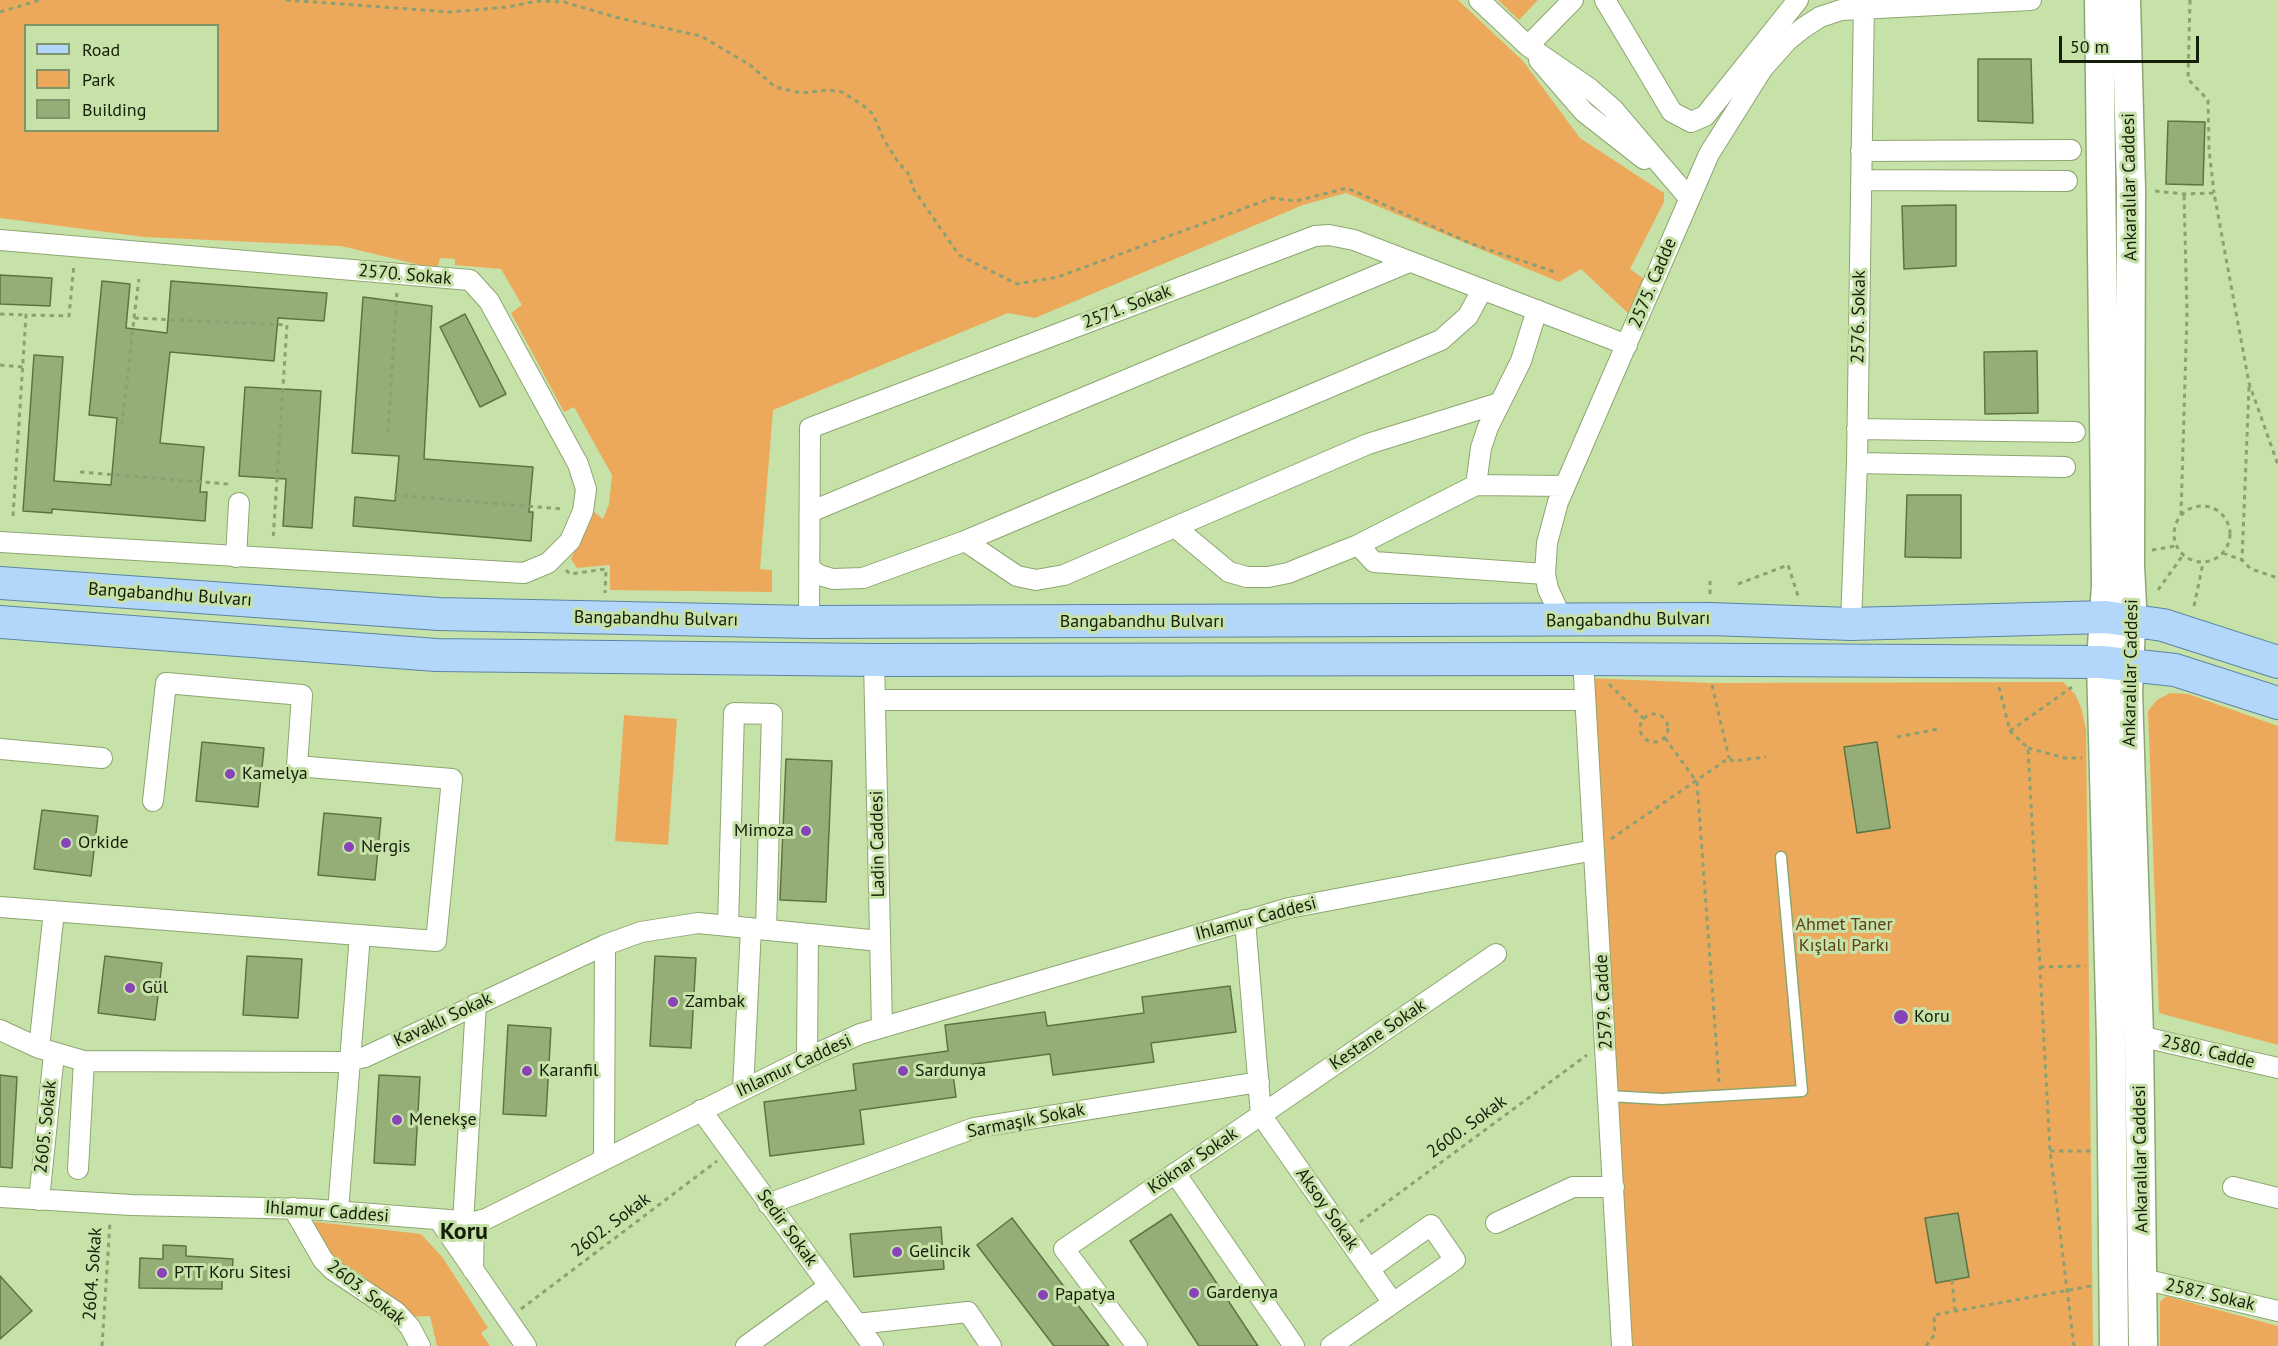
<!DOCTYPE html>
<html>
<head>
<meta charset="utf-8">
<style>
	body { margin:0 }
	#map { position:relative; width:2278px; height:1346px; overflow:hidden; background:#c7e2a9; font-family:"PT Sans",sans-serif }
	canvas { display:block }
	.legend { position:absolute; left:24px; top:24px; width:195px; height:108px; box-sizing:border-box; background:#c7e2a9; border:2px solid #809469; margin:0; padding:8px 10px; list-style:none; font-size:18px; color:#151e09 }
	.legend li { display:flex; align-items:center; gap:12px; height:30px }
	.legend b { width:30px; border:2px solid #809469 }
	.scale { position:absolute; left:2059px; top:36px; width:140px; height:27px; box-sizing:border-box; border:3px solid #151e09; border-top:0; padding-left:8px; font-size:18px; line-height:21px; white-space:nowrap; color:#151e09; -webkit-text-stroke:4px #c7e2a9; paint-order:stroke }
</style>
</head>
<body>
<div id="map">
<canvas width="2278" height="1346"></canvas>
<ul class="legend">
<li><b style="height:8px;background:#b3d7fa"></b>Road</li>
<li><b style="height:16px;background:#eda95b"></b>Park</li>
<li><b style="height:16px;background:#95ae78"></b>Building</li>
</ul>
<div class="scale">50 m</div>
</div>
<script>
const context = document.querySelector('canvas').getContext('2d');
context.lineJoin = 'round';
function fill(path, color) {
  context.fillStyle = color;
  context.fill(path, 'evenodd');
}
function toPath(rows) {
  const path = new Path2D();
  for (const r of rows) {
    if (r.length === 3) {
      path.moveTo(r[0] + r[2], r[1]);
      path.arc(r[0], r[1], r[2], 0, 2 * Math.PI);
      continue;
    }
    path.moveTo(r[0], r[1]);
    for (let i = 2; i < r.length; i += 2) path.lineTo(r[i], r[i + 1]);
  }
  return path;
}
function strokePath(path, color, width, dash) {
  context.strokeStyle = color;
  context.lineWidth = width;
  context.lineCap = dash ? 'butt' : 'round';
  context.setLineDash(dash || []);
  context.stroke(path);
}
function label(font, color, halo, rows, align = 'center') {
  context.font = font + ' "PT Sans",sans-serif';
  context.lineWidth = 6;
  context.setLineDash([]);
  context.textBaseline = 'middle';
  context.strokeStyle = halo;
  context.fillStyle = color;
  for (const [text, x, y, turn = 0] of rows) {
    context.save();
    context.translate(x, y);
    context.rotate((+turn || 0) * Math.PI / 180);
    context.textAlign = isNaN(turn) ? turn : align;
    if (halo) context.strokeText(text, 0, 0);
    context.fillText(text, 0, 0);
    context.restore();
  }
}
fill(toPath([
	[0,0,1458,0,1523,61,1580,138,1664,193,1664,202,1630,269,1647,281,1630,315,1581,269,1559,282,1346,193,1303,205,1035,318,1008,313,773,410,760,569,772,570,772,592,610,590,610,565,577,568,571,559,594,512,603,519,609,504,612,475,574,407,564,412,511,313,522,305,501,269,455,265,455,259,440,258,437,269,341,246,144,237,0,218],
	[26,26,218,26,218,130,26,130],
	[1498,0,1538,0,1519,20],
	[1584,678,1712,683,2063,682,2075,694,2081,707,2086,729,2093,1346,1622,1346],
	[2170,693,2188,694,2278,726,2278,1045,2159,1013,2148,711,2157,700],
	[624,715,677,719,668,845,615,841],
	[308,1221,421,1234,443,1258,488,1328,481,1333,490,1346,437,1346,430,1316,407,1317,362,1275,327,1255],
	[2166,1296,2278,1326,2278,1346,2160,1346,2160,1302]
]), '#eda95b');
const building = toPath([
	[1978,59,2031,59,2033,123,1978,121,1978,59],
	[2168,121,2205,122,2203,185,2166,184,2168,121],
	[1956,205,1956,266,1904,269,1902,206,1956,205],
	[0,275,52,278,50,306,0,304,0,275],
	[102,281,130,284,126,328,167,333,171,281,327,293,324,321,278,318,274,361,170,352,160,443,204,447,200,492,207,492,205,521,52,509,52,513,23,511,34,355,63,357,54,481,111,485,117,418,89,415,102,281],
	[363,297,432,306,424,459,533,467,529,512,533,512,531,541,353,526,355,497,395,501,399,456,352,453,363,297],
	[465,314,506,394,480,407,440,327,465,314],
	[2037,351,2038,413,1985,414,1984,352,2037,351],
	[245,387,321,391,312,528,283,526,286,479,239,476,245,387],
	[1907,495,1961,495,1961,558,1905,557,1907,495],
	[202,742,264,748,258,807,196,801,202,742],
	[1877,742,1890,828,1857,833,1844,747,1877,742],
	[786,759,832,761,826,902,780,900,786,759],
	[42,810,98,816,91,876,34,869,42,810],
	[324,813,381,818,375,880,318,875,324,813],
	[105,956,162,963,155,1020,98,1013,105,956],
	[247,956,302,959,298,1018,243,1015,247,956],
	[655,956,696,958,691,1048,650,1046,655,956],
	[1230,986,1236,1032,1151,1043,1154,1062,1053,1075,1050,1054,952,1067,956,1097,860,1110,864,1144,770,1156,764,1102,856,1090,853,1064,948,1051,945,1025,1045,1012,1047,1026,1144,1013,1142,997,1230,986],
	[508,1025,551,1028,546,1116,503,1114,508,1025],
	[0,1075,17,1077,12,1168,0,1167,0,1075],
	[379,1075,420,1077,415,1165,374,1163,379,1075],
	[1958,1213,1969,1277,1936,1283,1925,1218,1958,1213],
	[1171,1214,1258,1346,1199,1346,1130,1241,1171,1214],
	[1012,1218,1109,1346,1054,1346,977,1245,1012,1218],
	[941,1227,944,1269,854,1277,850,1234,941,1227],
	[163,1245,186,1246,186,1256,233,1259,232,1277,222,1277,222,1289,139,1288,140,1258,163,1259,163,1245],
	[0,1276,32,1311,0,1339,0,1276]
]);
fill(building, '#95ae78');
strokePath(building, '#5d7441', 1.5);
const service = toPath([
	[1609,1096,1662,1099,1802,1091,1781,857]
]);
const minor = toPath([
	[1479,0,1528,46,1573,0],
	[1605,0,1672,112,1691,122,1705,116,1798,0],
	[1528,46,1589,88,1613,109,1689,198],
	[1539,60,1584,112,1644,159],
	[1861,151,2071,150],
	[1861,180,2067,181],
	[0,240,470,280,489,301,578,464,586,489,583,511,570,541,548,563,524,573,0,542],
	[1537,310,1521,361,1488,427,1481,448,1476,485,1564,486],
	[1857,429,2075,432],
	[1857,463,2065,467],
	[810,512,1409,262],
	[1175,527,1368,444,1499,403],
	[965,541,1017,576,1036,580,1064,575,1175,527,1229,572,1247,577,1268,577,1288,573,1358,545,1374,562,1545,574],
	[1358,545,1476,485],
	[236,557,239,503],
	[809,568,819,575,833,579,863,578,965,541,1441,340,1468,316,1482,290],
	[1563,621,1548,589,1545,574,1547,543,1558,502,1709,154,1763,68,1787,41,1803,28,1820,17,1841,10,2031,0],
	[809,622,810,428,1315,236,1329,235,1354,240,1627,345],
	[1851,624,1857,463,1864,0],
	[1583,659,1622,1346],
	[874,660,882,1027],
	[875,700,1585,700],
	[0,749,102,758],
	[0,907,436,941,452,779,297,766,302,695,166,683,153,801],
	[728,925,734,713,772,714,766,930],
	[0,1030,39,1048,84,1061,342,1062,365,1057,605,945,641,932,698,923,880,941],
	[2139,1036,2278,1068],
	[39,1048,54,911],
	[807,1058,808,934],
	[743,1090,751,928],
	[701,1110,873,1346],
	[604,1159,605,945],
	[78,1169,84,1061],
	[1175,1173,1294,1346],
	[2233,1187,2278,1198],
	[0,1197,131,1205,309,1209,474,1222,486,1219,807,1058,860,1034,1289,908,1594,850],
	[39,1200,54,1054],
	[768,1204,974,1128,1259,1082],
	[293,1208,323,1260,333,1270,396,1312,410,1327,420,1346],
	[338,1211,360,935],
	[439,1220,526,1346],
	[463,1223,476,1004],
	[1496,1223,1573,1187,1614,1187],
	[473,1270,474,1222],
	[2143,1279,2278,1311],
	[1393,1303,1261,1115,1496,954],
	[857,1324,968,1312,991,1346],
	[746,1346,829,1286],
	[1137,1346,1064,1249,1261,1115,1245,920],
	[1331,1346,1455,1260,1431,1225,1369,1269]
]);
const secondary = toPath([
	[2099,0,2106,585,2101,662,2111,1039,2114,1346],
	[2126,0,2131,189,2130,565,2132,606,2128,691,2139,1036,2143,1346]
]);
const primary = toPath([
	[0,583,439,614,809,622,1710,619,1851,624,2105,617,2163,625,2278,662],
	[0,622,436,655,874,660,1583,659,2101,662,2175,670,2278,703]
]);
strokePath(service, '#8da670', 13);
strokePath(minor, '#8da670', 22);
strokePath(secondary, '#8da670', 31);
strokePath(primary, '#5b85a4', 34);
strokePath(toPath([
	[286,0,450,12,508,7,537,1,564,2,619,18,701,36,750,65,775,87,801,93,827,90,842,92,864,106,873,114,884,140,898,162,908,173,914,190,959,255,1017,284,1058,277,1272,198,1296,201,1347,188,1472,244,1558,273],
	[2190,0,2188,79,2208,100,2209,149,2214,193],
	[0,12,40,0],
	[2155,191,2184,194,2214,193,2249,383,2278,465],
	[0,314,26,315],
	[134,318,139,279],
	[0,365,23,367],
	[2249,387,2242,560,2251,569,2278,578],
	[122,425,134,318,287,325,273,540],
	[388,432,397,291],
	[80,472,227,484,227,489],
	[394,495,563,509],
	[2202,534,28],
	[2181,515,2187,312,2184,194],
	[13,516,26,315,69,316,74,264],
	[2152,550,2176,546],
	[2223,553,2242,560],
	[566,570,570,574,606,569,605,593],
	[1738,584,1788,565,1798,596],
	[2158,590,2183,555],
	[1710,594,1710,581],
	[2194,606,2203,563],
	[1609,684,1644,719],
	[1712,685,1729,758],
	[1999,687,2010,731,2028,748,2050,1151,2074,1346],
	[1654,728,14],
	[2010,731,2072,687],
	[1897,737,1938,729],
	[1665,738,1697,782,1719,1082],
	[2028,748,2065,758,2082,758],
	[1611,839,1729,758,1733,761,1766,757],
	[2040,967,2086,966],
	[2050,1151,2091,1151],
	[1360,1222,1587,1055],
	[1952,1280,1955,1311],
	[521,1309,717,1161],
	[102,1346,110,1222],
	[1926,1346,1935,1334,1934,1315,2091,1286]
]), '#8ba073', 3, [4.5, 4.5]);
strokePath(service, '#fff', 10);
strokePath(minor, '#fff', 20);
strokePath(secondary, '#fff', 28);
strokePath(primary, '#b3d7fa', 32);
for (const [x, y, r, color] of [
	[230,774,6,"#8743b7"],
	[806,831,6,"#8743b7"],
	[66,843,6,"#8743b7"],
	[349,847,6,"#8743b7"],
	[130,988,6,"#8743b7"],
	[673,1002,6,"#8743b7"],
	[1901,1017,8,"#8743b7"],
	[527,1071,6,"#8743b7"],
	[903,1071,6,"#8743b7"],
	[397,1120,6,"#8743b7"],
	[897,1252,6,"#8743b7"],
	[162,1273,6,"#8743b7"],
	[1194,1293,6,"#8743b7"],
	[1043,1295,6,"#8743b7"]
]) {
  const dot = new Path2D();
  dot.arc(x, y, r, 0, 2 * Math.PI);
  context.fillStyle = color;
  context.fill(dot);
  strokePath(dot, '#c7e2a9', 2);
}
label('18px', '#151e09', '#c7e2a9', [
	["Ankaralılar Caddesi",2130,187,-91],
	["2570. Sokak",405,275,5],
	["2575. Cadde",1653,283,-67],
	["2571. Sokak",1127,307,-21],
	["2576. Sokak",1859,317,-89],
	["Bangabandhu Bulvarı",170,595,4],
	["Bangabandhu Bulvarı",656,619,1],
	["Bangabandhu Bulvarı",1628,620,-1],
	["Bangabandhu Bulvarı",1142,622],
	["Ankaralılar Caddesi",2131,673,-89],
	["Ladin Caddesi",878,844,-91],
	["Ihlamur Caddesi",1256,919,-15],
	["2579. Cadde",1604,1002,-93],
	["Kavaklı Sokak",443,1020,-25],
	["Kestane Sokak",1378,1035,-34],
	["2580. Cadde",2208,1052,13],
	["Ihlamur Caddesi",794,1066,-25],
	["Sarmaşık Sokak",1026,1121,-11],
	["2605. Sokak",46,1127,-84],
	["2600. Sokak",1467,1127,-36],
	["Ankaralılar Caddesi",2141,1159,-91],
	["Köknar Sokak",1193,1161,-34],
	["Aksoy Sokak",1327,1209,55],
	["Ihlamur Caddesi",327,1212,4],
	["2602. Sokak",611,1225,-37],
	["Sedir Sokak",787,1228,54],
	["2604. Sokak",93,1274,-86],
	["2603. Sokak",366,1293,38],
	["2587. Sokak",2210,1295,13]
]);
label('18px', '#151e09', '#c7e2a9', [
	["Kamelya",242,774],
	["Mimoza",794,831,"right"],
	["Orkide",78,843],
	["Nergis",361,847],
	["Gül",142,988],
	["Zambak",685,1002],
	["Koru",1914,1017],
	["Karanfil",539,1071],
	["Sardunya",915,1071],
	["Menekşe",409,1120],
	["Gelincik",909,1252],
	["PTT Koru Sitesi",174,1273],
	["Gardenya",1206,1293],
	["Papatya",1055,1295]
], 'left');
label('18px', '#5f3f17', '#c7e2a9', [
	["Ahmet Taner",1844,925],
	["Kışlalı Parkı",1844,946]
]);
label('bold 24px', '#151e09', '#c7e2a9', [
	["Koru",464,1232]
]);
</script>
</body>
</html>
